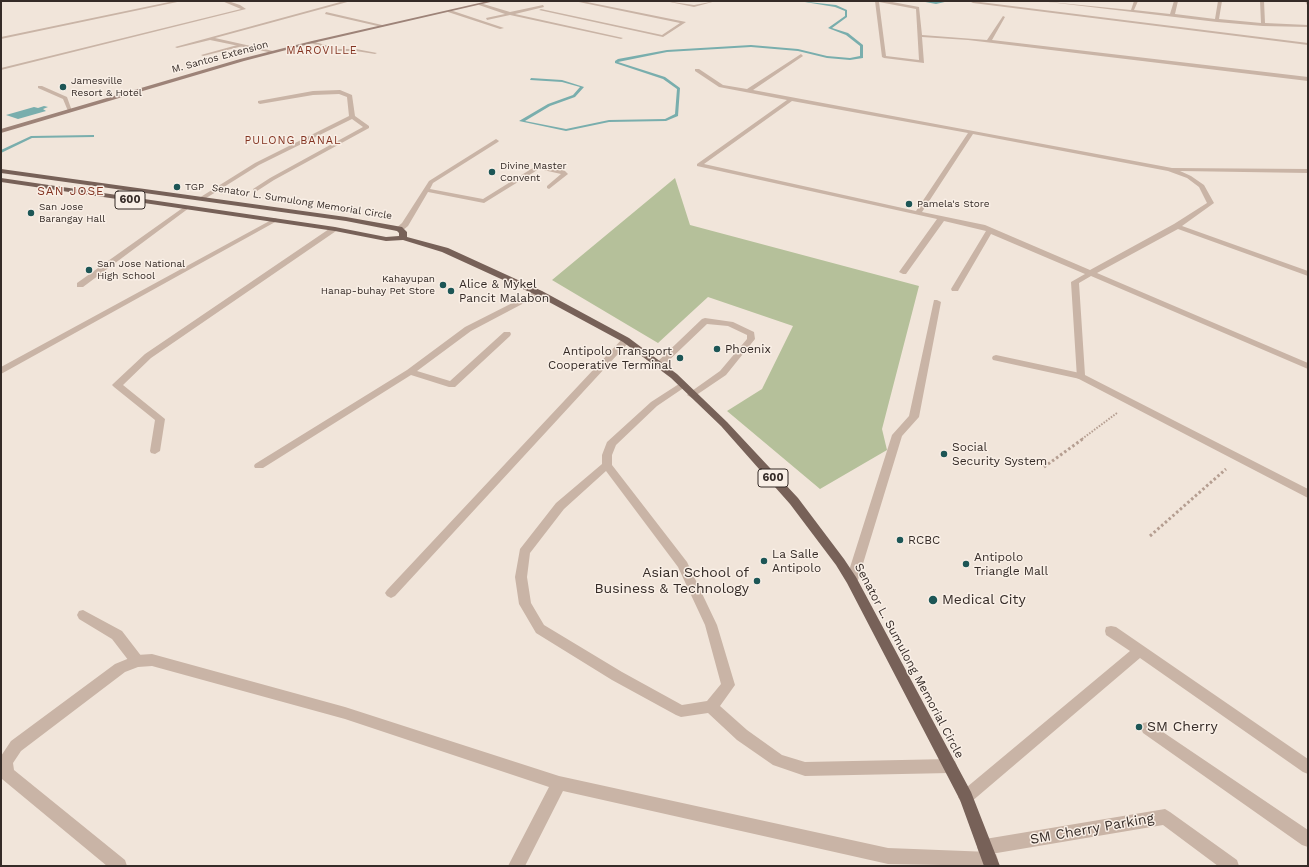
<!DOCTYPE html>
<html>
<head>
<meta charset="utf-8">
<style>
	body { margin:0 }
	#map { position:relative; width:1309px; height:867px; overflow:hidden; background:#f1e5da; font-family:"Work Sans",sans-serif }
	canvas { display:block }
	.frame { position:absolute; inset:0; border:2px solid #352b27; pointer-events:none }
</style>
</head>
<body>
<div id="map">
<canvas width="1309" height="867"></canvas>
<div class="frame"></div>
</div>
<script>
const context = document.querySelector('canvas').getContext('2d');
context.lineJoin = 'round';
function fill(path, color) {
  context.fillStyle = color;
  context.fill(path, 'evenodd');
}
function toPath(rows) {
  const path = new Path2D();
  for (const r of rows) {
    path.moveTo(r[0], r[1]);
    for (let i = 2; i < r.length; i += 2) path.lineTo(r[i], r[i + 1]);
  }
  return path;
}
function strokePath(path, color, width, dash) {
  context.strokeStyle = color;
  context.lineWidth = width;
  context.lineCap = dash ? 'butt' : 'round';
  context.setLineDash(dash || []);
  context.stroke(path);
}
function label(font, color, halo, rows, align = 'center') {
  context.font = font + ' "Work Sans",sans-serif';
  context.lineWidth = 3;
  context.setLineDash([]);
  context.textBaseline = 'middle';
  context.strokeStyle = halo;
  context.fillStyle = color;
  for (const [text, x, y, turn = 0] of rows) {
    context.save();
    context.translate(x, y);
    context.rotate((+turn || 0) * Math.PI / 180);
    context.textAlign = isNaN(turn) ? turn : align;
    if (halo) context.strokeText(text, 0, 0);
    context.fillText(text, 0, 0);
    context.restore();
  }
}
fill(toPath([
	[675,178,690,225,919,286,882,429,887,450,820,489,727,411,762,389,793,326,708,297,658,343,552,280]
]), '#b5c09a');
fill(toPath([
	[44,106,48,107,43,109,46,111,18,119,6,115,34,107,38,108]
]), '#79aead');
fill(toPath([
	[799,1,836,5,847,10,847,17,832,28,848,33,863,45,863,58,850,60,827,58,798,51,751,47,667,52,618,62,665,77,680,88,678,116,666,121,609,122,566,131,519,121,548,104,573,95,580,87,562,82,530,80,531,78,562,80,584,87,575,97,550,106,525,121,566,129,609,120,665,119,675,114,677,89,663,79,615,63,615,61,618,59,667,50,751,45,798,49,827,56,850,58,860,56,860,46,846,35,828,28,845,16,845,11,835,7,799,1],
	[920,1,936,2,949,1,936,4,920,1],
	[93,135,94,135,94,137,32,138,1,153,1,150,31,136,93,135]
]), '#79aead');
strokePath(toPath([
	[1082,439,1117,413]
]), '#b59e91', 2, [1.5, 1.5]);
strokePath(toPath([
	[1044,467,1084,438],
	[1150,536,1226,469]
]), '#b59e91', 3, [2.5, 2.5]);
fill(toPath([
	[665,1,694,5,716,1,694,7,665,1],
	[241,44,243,46,203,56,201,55,241,44],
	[496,139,499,141,498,142,433,183,430,189,483,199,536,166,545,165,564,170,568,174,549,189,547,188,547,186,561,174,539,169,484,203,428,192,408,226,402,231,396,231,395,229,402,223,429,181,496,139],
	[184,207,189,208,83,287,77,287,77,283,184,207],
	[275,218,279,220,277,221,1,374,1,367,275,218],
	[332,227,339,229,151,358,123,385,165,419,160,451,155,454,151,453,150,451,155,420,114,387,112,385,114,383,145,354,332,227],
	[536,291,542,291,543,293,471,331,417,371,450,381,504,332,510,332,511,334,510,336,455,387,449,387,411,375,263,468,255,468,254,466,255,464,407,370,465,327,536,291],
	[934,300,937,300,941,302,919,417,902,436,858,580,856,583,852,585,848,583,846,580,892,435,909,416,934,300],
	[705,318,733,322,754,332,755,339,726,375,692,398,687,395,689,393,720,371,747,339,747,335,728,326,707,324,662,367,656,367,654,365,656,363,702,319,705,318],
	[626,337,630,340,629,342,395,596,391,598,387,596,385,593,387,590,623,338,626,337],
	[996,355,1080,373,1085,376,1080,379,993,360,992,358,993,356,996,355],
	[682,382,687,385,685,387,657,406,616,445,612,455,612,465,687,562,717,625,735,685,720,706,747,730,782,755,805,762,950,759,955,761,957,766,955,771,950,773,805,776,773,765,737,740,708,713,681,717,676,715,612,680,536,633,519,604,515,577,520,549,556,503,602,464,602,455,607,442,651,402,682,382],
	[606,471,678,567,705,625,721,684,707,701,682,705,622,672,544,625,531,603,527,577,530,553,564,509,606,471],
	[83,610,122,631,142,657,144,661,142,665,137,667,132,665,112,639,79,619,77,615,79,611,83,610],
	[1111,626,1116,627,1308,759,1308,774,1303,772,1140,658,971,802,966,804,961,802,958,797,961,792,1130,651,1106,635,1105,631,1106,627,1111,626],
	[1148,722,1308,830,1308,847,1302,845,1143,733,1141,728,1143,723,1148,722],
	[1165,809,1170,812,1237,860,1239,866,1218,866,1163,825,985,855,979,853,977,847,979,841,985,839,1165,809]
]), '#c9b4a6');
fill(toPath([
	[174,1,182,1,1,39,1,37,174,1],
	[222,1,228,1,240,5,246,9,1,70,1,68,241,9,222,1],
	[344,1,351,1,215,38,273,51,273,53,210,40,177,48,175,47,344,1],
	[574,1,582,1,686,22,663,37,539,10,541,9,662,35,680,23,574,1],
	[875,1,887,1,919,7,922,35,987,40,1003,16,1005,17,992,40,1308,77,1308,81,968,40,922,37,924,63,884,58,882,57,875,1],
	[879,2,916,9,919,60,886,56,879,2],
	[972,1,1308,43,1308,45,973,3,971,2,972,1],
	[1040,1,1131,10,1134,1,1138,1,1134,10,1170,14,1174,1,1178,1,1175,14,1215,19,1218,1,1222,1,1219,19,1261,23,1260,1,1264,1,1265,23,1308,25,1308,27,1263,26,1217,22,1040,1],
	[1305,1,1308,1,1308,5,1307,5,1305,1],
	[480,3,510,12,543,5,544,7,515,14,623,38,621,39,510,15,487,20,486,18,505,14,479,5,480,3],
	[448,10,450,10,504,28,500,29,448,12,448,10],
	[326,12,382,25,384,26,382,27,325,14,326,12],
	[312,41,338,49,356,49,377,53,375,54,356,51,338,51,310,43,312,41],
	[801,54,803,56,753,90,1172,168,1308,169,1308,173,1180,171,1191,176,1204,185,1214,203,1182,226,1308,271,1308,276,1178,229,1097,273,1308,363,1308,369,1091,276,1079,283,1085,375,1308,489,1308,498,1077,378,1071,282,1085,274,991,234,959,289,958,291,952,291,951,289,986,231,944,221,906,274,903,274,899,272,937,219,697,166,697,164,787,100,719,87,695,71,695,69,699,69,723,85,747,89,801,54],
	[792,101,968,133,916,211,704,164,792,101],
	[973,134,1168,171,1187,178,1199,187,1207,203,1174,224,1090,270,985,225,922,212,973,134],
	[38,86,42,86,67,97,72,111,68,111,63,99,38,88,38,86],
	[340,90,352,95,355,116,369,126,369,128,274,180,257,191,253,191,253,189,270,178,363,127,352,119,259,165,203,200,199,200,199,198,255,163,349,116,347,97,339,94,313,95,260,104,258,103,258,101,313,91,340,90],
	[152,654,345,707,559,776,888,848,990,852,996,854,998,860,995,866,888,864,563,791,525,866,508,866,549,787,345,719,152,666,138,667,125,672,21,751,13,763,14,770,125,860,127,866,107,866,2,779,1,756,11,741,115,664,137,655,152,654]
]), '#c9b4a6');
fill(toPath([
	[488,1,495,1,313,43,244,61,1,133,1,129,240,59,312,41,488,1]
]), '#9d8378');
fill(toPath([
	[1,169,346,217,402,227,407,232,407,237,448,248,542,291,629,338,677,374,727,422,798,498,844,559,856,577,971,792,1000,866,984,866,960,800,847,583,836,565,790,504,721,426,671,378,623,342,536,295,442,252,403,240,386,241,335,231,1,182,1,178,335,227,386,237,399,236,399,233,397,231,346,221,1,173,1,169]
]), '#776158');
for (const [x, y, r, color] of [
	[63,87,4,"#1d5656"],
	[492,172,4,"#1d5656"],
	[177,187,4,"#1d5656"],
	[909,204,4,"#1d5656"],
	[31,213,4,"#1d5656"],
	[89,270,4,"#1d5656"],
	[443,285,4,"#1d5656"],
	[451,291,4,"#1d5656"],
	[717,349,4,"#1d5656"],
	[680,358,4,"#1d5656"],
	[944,454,4,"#1d5656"],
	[900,540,4,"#1d5656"],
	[764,561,4,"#1d5656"],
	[966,564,4,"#1d5656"],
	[757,581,4,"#1d5656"],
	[933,600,5,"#1d5656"],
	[1139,727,4,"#1d5656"]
]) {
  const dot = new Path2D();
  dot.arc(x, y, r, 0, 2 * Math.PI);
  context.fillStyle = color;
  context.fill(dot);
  strokePath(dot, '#f9efe6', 1.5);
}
label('10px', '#352b27', '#f9efe6', [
	["M. Santos Extension",220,57,-15],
	["Senator L. Sumulong Memorial Circle",302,202,9]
]);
label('10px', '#352b27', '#f9efe6', [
	["Jamesville",71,81],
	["Resort & Hotel",71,93],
	["Divine Master",500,166],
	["Convent",500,178],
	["TGP",185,187],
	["Pamela's Store",917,204],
	["San Jose",39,207],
	["Barangay Hall",39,219],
	["San Jose National",97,264],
	["High School",97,276],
	["Kahayupan",435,279,"right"],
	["Hanap-buhay Pet Store",435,291,"right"]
], 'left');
context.letterSpacing = '1px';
label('11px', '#833321', '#f9efe6', [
	["MAROVILLE",322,51],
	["PULONG BANAL",293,141]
]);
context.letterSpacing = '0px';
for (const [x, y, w] of [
	[130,200,30],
	[773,478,30]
]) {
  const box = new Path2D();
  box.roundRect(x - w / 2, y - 9, w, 18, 3);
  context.fillStyle = '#f9efe6';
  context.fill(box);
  strokePath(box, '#352b27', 1);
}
label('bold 11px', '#352b27', null, [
	["600",130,200],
	["600",773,478]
]);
context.letterSpacing = '1px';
label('12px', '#833321', '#f9efe6', [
	["SAN JOSE",71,191]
]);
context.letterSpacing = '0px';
label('12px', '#352b27', '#f9efe6', [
	["Alice & Mykel",459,284],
	["Pancit Malabon",459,298],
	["Phoenix",725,349],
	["Antipolo Transport",672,351,"right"],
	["Cooperative Terminal",672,365,"right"],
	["Social",952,447],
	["Security System",952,461],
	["RCBC",908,540],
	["La Salle",772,554],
	["Antipolo",772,568],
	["Antipolo",974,557],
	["Triangle Mall",974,571]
], 'left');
label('12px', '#352b27', '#f9efe6', [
	["Senator L. Sumulong Memorial Circle",909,661,62]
]);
label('14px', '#352b27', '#f9efe6', [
	["Asian School of",749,573,"right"],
	["Business & Technology",749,589,"right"],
	["Medical City",942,600],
	["SM Cherry",1147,727]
], 'left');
label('14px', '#352b27', '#f9efe6', [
	["SM Cherry Parking",1092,829,-10]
]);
</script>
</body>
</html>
